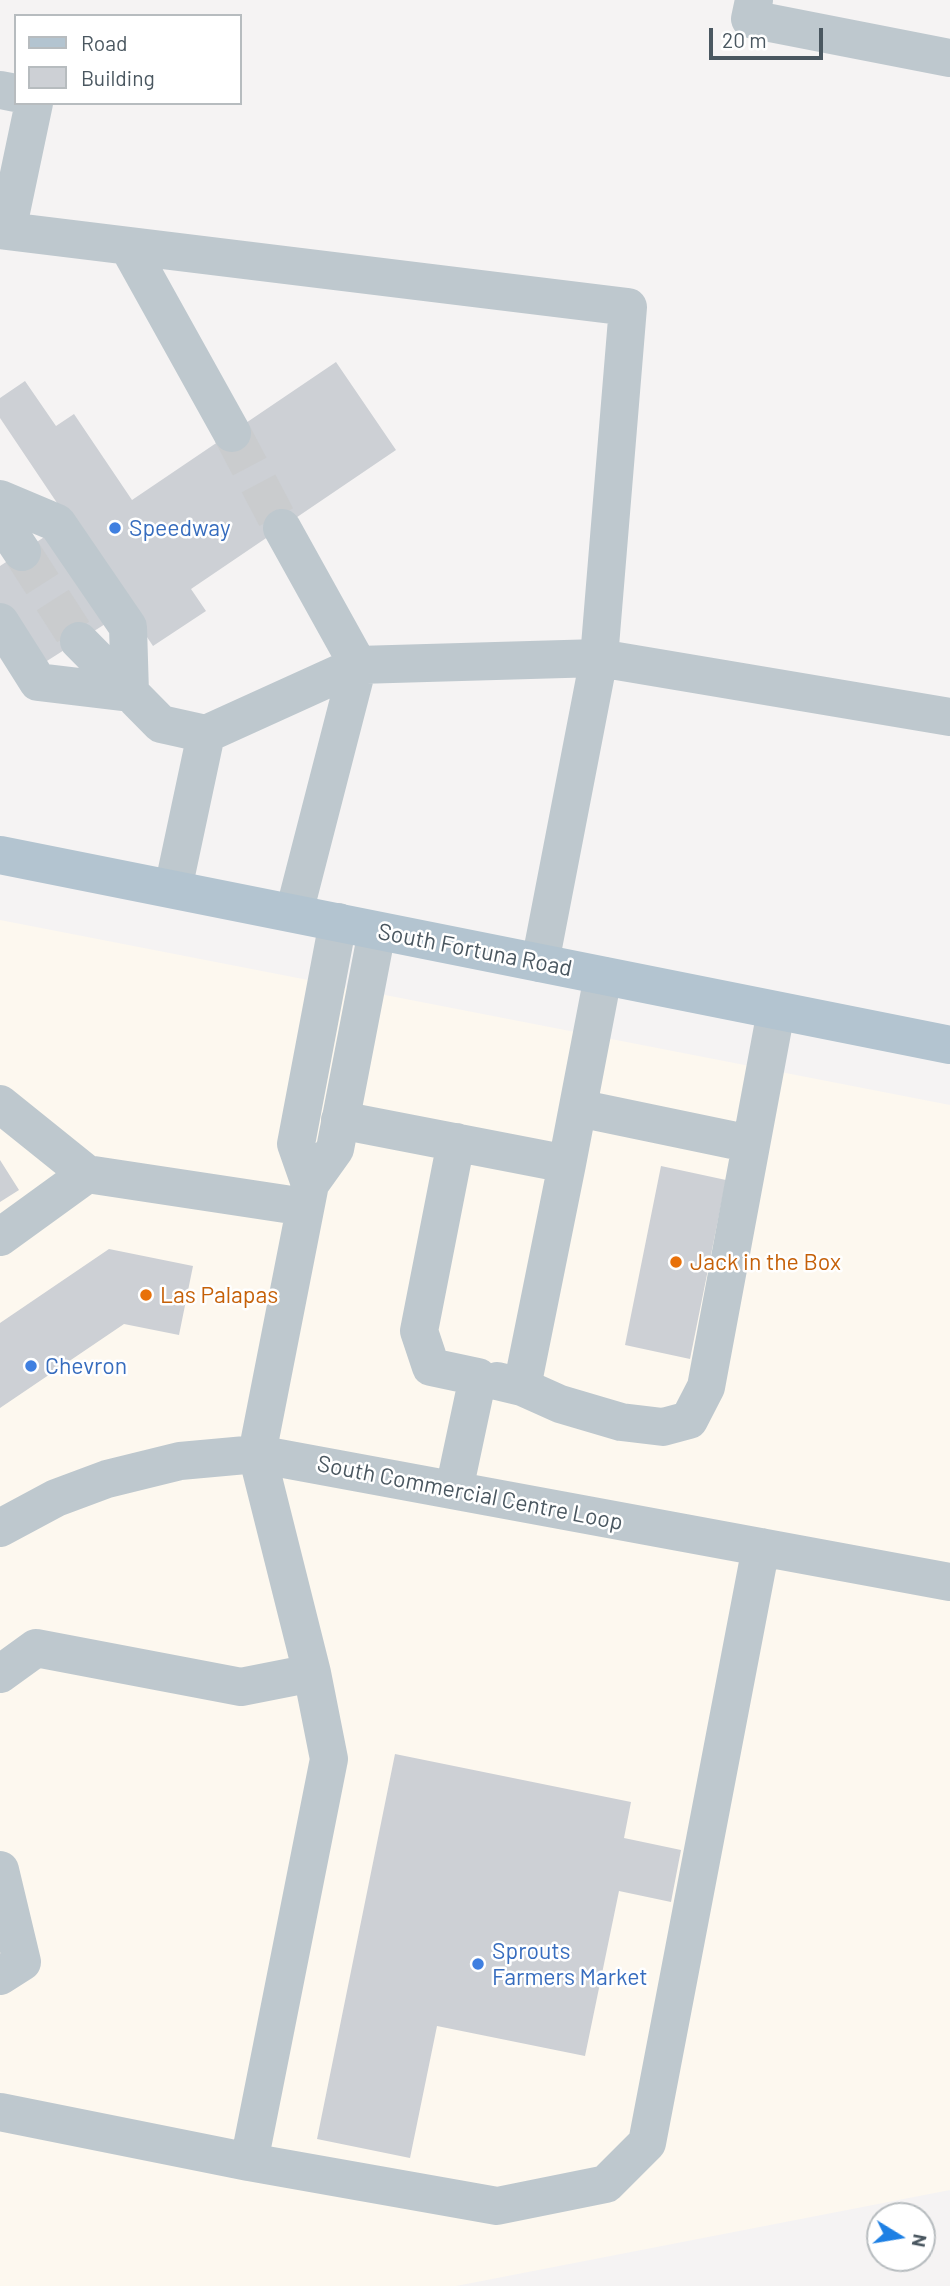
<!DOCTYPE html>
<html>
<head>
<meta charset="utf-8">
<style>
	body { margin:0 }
	#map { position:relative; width:950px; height:2286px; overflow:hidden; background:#f5f3f3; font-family:Barlow,sans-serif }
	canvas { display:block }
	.legend { position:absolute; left:14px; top:14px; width:228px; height:91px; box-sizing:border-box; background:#fff; border:2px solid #b7bcbf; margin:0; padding:9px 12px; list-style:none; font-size:21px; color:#4a5760 }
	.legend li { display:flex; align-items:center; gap:14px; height:35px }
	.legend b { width:35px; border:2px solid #b7bcbf }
	.north { position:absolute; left:866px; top:2202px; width:70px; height:70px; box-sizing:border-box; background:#fff; border:2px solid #b7bcbf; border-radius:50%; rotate:101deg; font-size:19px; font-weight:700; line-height:28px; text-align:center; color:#4a5760 }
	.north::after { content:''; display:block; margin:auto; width:24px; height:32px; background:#1e80e4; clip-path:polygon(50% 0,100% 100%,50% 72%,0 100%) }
	.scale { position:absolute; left:709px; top:28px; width:114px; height:32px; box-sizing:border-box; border:4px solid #4a5760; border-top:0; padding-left:9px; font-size:21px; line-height:24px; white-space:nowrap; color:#4a5760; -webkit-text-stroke:5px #fff; paint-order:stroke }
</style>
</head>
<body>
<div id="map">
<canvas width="950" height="2286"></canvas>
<ul class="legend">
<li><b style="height:9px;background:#b3c4d0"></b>Road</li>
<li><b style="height:19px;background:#cdd0d5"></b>Building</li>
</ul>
<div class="north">N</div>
<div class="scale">20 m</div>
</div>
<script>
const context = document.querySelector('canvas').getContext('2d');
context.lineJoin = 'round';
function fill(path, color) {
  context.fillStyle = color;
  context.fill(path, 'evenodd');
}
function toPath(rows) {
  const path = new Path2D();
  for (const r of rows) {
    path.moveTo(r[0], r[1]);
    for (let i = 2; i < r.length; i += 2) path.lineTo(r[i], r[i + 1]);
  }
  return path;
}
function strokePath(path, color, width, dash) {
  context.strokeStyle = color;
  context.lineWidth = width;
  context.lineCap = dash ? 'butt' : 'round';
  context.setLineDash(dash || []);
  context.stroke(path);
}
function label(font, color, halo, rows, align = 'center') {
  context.font = font + ' Barlow,sans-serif';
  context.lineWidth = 5;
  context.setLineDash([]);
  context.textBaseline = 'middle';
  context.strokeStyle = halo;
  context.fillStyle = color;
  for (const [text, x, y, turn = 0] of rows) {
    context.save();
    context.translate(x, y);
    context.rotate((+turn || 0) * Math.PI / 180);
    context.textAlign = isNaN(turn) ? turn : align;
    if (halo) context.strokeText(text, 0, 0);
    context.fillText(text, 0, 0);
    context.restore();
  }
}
fill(toPath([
	[0,920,950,1105,950,2190,456,2286,0,2286]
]), '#fdf8ef');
fill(toPath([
	[336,362,396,450,191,589,206,611,153,646,0,418,0,398,25,381,56,426,74,414,132,500],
	[55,530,113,619,39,666,0,610,0,566],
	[0,1160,19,1190,0,1202],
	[661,1166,726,1180,690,1359,625,1345],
	[109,1249,193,1266,179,1335,124,1324,0,1408,0,1323],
	[395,1754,631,1802,624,1838,681,1850,671,1902,619,1891,585,2056,437,2026,410,2158,317,2139]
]), '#cdd0d5');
strokePath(toPath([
	[232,433,282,528],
	[22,552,79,641]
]), '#caccce', 38, [38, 19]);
strokePath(toPath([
	[754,0,750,19,950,58],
	[0,90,16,93],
	[0,230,628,307,599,658,358,665,294,913],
	[7,231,34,103],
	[128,246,232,433],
	[0,499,57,523,128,627,130,693,38,682,0,622],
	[0,519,22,552],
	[79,641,161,724,206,734],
	[173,889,206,734,358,665,282,528],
	[377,931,335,1149,310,1184,257,1454,312,1673,329,1759,249,2162,497,2206,606,2184,647,2143,761,1547],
	[540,963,599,658,950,717],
	[0,1104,87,1174],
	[578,1108,751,1144],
	[340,1120,567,1164,603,976],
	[310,1184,296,1144,338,922],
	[0,1237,87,1174,305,1207],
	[497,1381,522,1387,567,1164],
	[522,1387,560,1404,621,1422,663,1427,689,1420,706,1387,776,1011],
	[454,1490,478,1377,431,1367,419,1331,456,1142],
	[0,1528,56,1498,107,1479,180,1461,257,1454,950,1582],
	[0,1674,36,1648,241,1687,312,1673],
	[0,1870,22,1962,0,1976],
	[0,2112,249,2162]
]), '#bec8ce', 38);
strokePath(toPath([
	[0,855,950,1045]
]), '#b3c4d0', 38);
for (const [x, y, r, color] of [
	[115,528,7,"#3f7fe0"],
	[676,1262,7,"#e8710a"],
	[146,1295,7,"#e8710a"],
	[31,1366,7,"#3f7fe0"],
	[478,1964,7,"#3f7fe0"]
]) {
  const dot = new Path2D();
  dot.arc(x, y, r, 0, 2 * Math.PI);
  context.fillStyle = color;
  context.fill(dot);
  strokePath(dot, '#fff', 2.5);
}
label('23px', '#366cbe', '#fff', [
	["Speedway",129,528],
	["Chevron",45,1366],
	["Sprouts",492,1951],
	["Farmers Market",492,1977]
], 'left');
label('23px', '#4a5760', '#fff', [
	["South Fortuna Road",475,950,11],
	["South Commercial Centre Loop",470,1493,11]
]);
label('23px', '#c56008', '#fff', [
	["Jack in the Box",690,1262],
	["Las Palapas",160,1295]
], 'left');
</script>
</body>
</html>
